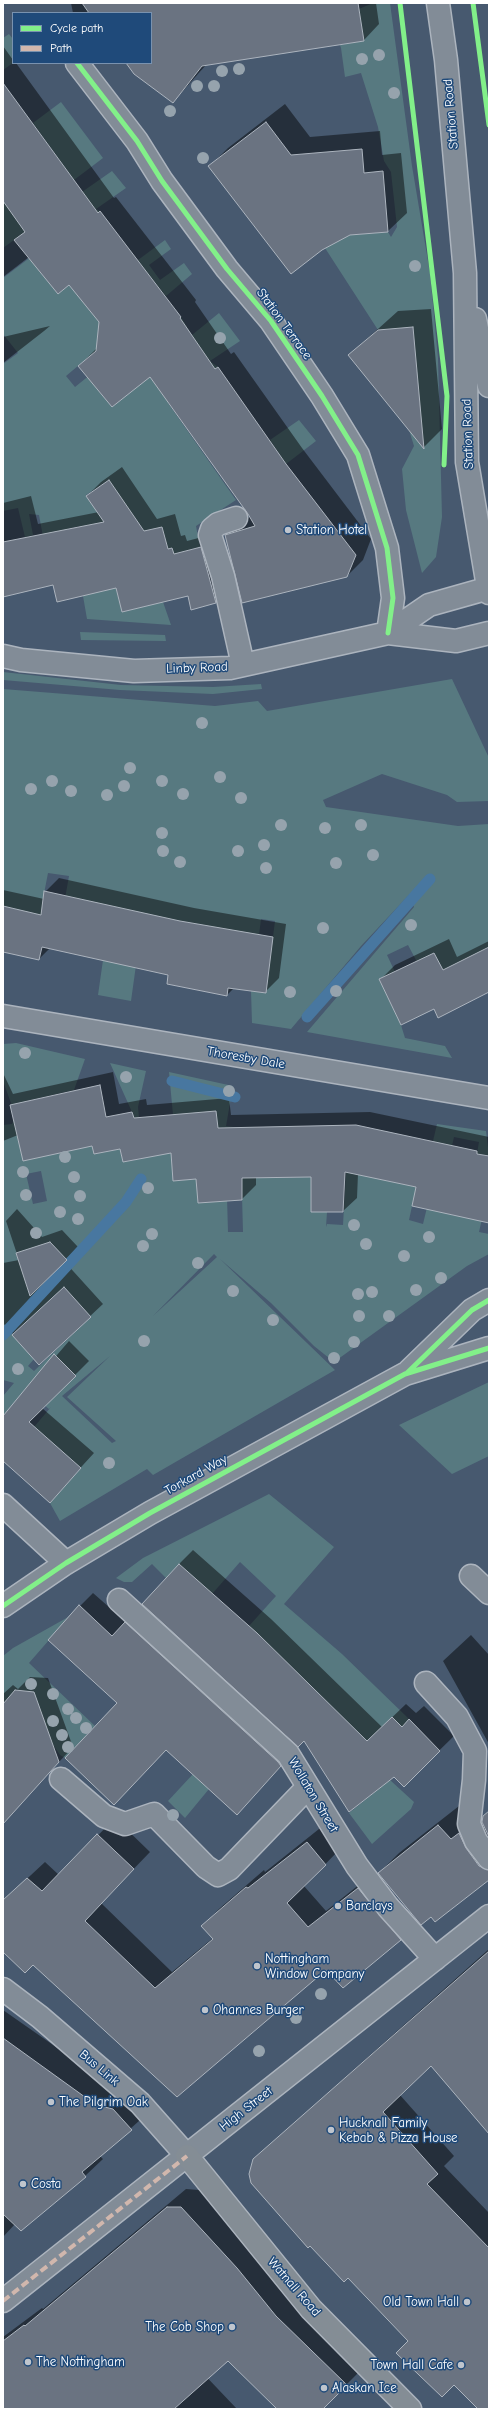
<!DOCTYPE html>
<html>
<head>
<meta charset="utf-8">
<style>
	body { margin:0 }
	#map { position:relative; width:492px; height:2412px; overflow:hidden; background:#47596f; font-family:"Comic Neue",sans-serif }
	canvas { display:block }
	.frame { position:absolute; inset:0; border:4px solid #fff; pointer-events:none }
	.legend { position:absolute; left:12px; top:12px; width:140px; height:52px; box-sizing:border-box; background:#1f4a7a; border:1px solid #7992af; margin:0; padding:5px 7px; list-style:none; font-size:12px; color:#fff }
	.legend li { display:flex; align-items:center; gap:8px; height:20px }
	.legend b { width:20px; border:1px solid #7992af }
</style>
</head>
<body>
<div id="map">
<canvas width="492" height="2412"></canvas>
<div class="frame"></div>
<ul class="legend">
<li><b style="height:5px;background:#82f089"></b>Cycle path</li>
<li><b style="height:5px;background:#d1b7ad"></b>Path</li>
</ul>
</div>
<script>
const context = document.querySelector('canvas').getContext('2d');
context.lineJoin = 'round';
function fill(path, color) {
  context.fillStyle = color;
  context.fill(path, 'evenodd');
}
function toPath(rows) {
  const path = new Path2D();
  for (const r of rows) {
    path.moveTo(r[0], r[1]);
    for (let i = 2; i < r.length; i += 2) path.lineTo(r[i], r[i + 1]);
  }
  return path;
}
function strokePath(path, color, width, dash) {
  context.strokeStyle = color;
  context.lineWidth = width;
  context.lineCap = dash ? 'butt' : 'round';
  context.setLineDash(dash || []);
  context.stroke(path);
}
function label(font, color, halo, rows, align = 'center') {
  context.font = font + ' "Comic Neue",sans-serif';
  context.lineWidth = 3;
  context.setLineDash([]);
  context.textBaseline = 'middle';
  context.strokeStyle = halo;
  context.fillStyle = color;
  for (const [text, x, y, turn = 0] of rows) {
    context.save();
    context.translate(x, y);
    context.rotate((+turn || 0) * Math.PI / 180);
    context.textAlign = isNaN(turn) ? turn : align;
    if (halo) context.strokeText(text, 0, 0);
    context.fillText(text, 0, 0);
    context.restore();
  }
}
fill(toPath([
	[373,3,390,3,412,166,430,273,438,358,442,517,436,557,422,573,406,510,402,469,414,446,409,430,421,425,413,327,378,330,325,248,350,235,388,232,391,237,397,227,391,172,384,161,378,127,361,73,345,77,341,48,340,45,364,41,359,9],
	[9,34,13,39,13,63,3,70,3,38],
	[61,102,103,158,74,180,33,123],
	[112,171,126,188,96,209,100,211,49,251,40,272,58,294,69,285,78,295,131,252,138,260,165,240,171,249,149,265,160,280,184,263,192,274,166,296,138,261,94,294,110,339,66,376,75,387,96,370,129,360,181,317,192,335,219,313,240,341,210,361,218,367,168,403,236,500,196,526,200,547,177,553,187,595,184,597,172,548,168,549,162,527,148,531,110,566,122,612,163,602,171,625,87,619,83,596,85,549,80,526,67,529,47,558,39,515,29,514,33,535,25,537,18,508,3,511,3,364,18,353,3,334,3,278,40,250,82,192],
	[192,336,210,361,165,394,147,368],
	[97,389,128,394,112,407],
	[109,480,121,498,98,513,86,495],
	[3,201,25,232,3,248],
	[299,420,316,441,286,464,270,440],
	[80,632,165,635,166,641,81,640],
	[3,672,121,685,213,687,261,684,262,689,213,694,120,690,3,680],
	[452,679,489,758,489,801,457,802,447,795,382,774,323,800,326,807,458,826,489,824,489,947,448,980,434,953,417,962,408,945,387,955,395,972,379,979,401,1025,405,1038,445,1046,452,1058,307,1032,414,907,409,895,361,946,291,1029,252,1023,251,991,266,993,275,921,261,919,258,943,213,927,169,919,61,921,69,876,48,873,42,904,49,917,3,906,3,689,215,706,258,701,267,711],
	[137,958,131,1001,98,995,103,960],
	[16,1043,85,1059,74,1090,26,1101,37,1158,90,1137,94,1154,120,1149,123,1162,141,1159,171,1148,173,1181,196,1179,199,1203,223,1201,227,1197,223,1141,225,1127,218,1130,173,1115,169,1072,233,1086,226,1126,241,1128,241,1178,317,1177,327,1184,311,1184,311,1212,327,1212,326,1227,327,1224,343,1225,346,1172,422,1188,437,1124,486,1131,489,1156,477,1154,479,1142,454,1137,437,1211,456,1216,460,1198,484,1210,479,1232,489,1234,489,1254,467,1266,334,1362,314,1346,271,1303,220,1259,335,1370,153,1475,147,1469,60,1521,50,1503,81,1468,34,1427,51,1407,49,1409,25,1389,3,1429,3,1396,14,1383,3,1380,3,1125,12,1124,16,1117,3,1081,3,1044],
	[41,1171,47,1201,33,1204,26,1174],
	[430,1195,423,1224,409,1220,414,1197],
	[242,1196,243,1232,228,1232,227,1197],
	[38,1246,43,1260,21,1267,16,1254],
	[214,1254,217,1257,153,1316],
	[49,1301,78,1303,91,1317,34,1371,28,1366,34,1359,12,1334],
	[110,1356,67,1397,116,1441,112,1443,62,1396],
	[110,1063,146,1071,138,1107,141,1140,132,1112],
	[489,1382,489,1456,452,1474,399,1425],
	[269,1494,334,1547,284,1604,342,1654,409,1719,402,1727,392,1717,373,1736,385,1748,358,1746,365,1739,249,1626,276,1596,240,1562,212,1594,179,1564,166,1578,152,1564,132,1582,124,1582,116,1578,143,1558],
	[70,1616,29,1663,95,1726,65,1758,60,1755,45,1733,26,1725,40,1709,36,1698,26,1691,3,1703,3,1656,13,1648],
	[193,1774,209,1789,185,1818,168,1801],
	[390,1780,414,1802,411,1809,372,1844,349,1813]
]), '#577980');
fill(toPath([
	[71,3,376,3,379,24,364,40,206,65,173,102,128,63,151,63,151,13,73,13],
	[3,46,13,60,13,63,16,63,114,198,116,197,196,300,195,302,231,354,234,352,302,448,371,539,363,560,347,576,226,535,241,520,250,517,150,376,79,366,97,348,101,322,70,283,29,257,3,277],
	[285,104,310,137,380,131,382,155,401,153,407,213,388,231,350,234,210,166,228,148],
	[431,309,442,429,424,447,349,355,398,311],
	[50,326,44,331,3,363,3,337],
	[122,467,157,519,175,514,181,536,185,535,187,541,214,534,229,589,216,602,188,595,117,587,54,583,3,596,3,503,31,496,38,524,99,512,87,496,101,482],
	[59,878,194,908,286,924,279,978,265,992,234,988,227,995,170,975,50,948,39,959,3,951,3,890,44,899,45,892],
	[449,939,457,957,489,941,489,991,380,980,395,965],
	[113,1072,119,1104,146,1099,147,1105,229,1098,231,1115,370,1112,489,1137,489,1210,417,1187,358,1174,357,1198,343,1211,312,1176,256,1177,256,1185,242,1199,197,1178,172,1152,18,1135,3,1141,3,1073,13,1094],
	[17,1209,42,1237,62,1230,78,1247,64,1261,103,1304,40,1363,3,1323,3,1263,19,1260,6,1221],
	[69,1341,89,1361,42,1408,94,1453,50,1501,3,1460,3,1418],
	[193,1550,271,1619,382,1727,406,1704,416,1713,424,1706,454,1736,404,1785,395,1776,304,1740,179,1564],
	[93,1593,126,1622,139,1609,294,1752,250,1800,119,1702,80,1606],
	[471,1635,489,1655,489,1744,443,1661],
	[30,1677,48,1678,73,1747,13,1811,3,1802,3,1694,13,1685,18,1689],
	[459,1806,472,1820,479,1815,483,1822,483,1816,489,1811,489,1878,431,1916,379,1873,399,1853],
	[115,1818,150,1852,101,1903,172,1972,213,1938,203,1926,219,1909,264,1870,265,1872,324,1825,342,1847,304,1886,326,1911,375,1872,417,1923,401,1940,326,1968,177,2096,33,1964,3,1951,3,1901,45,1862,59,1875],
	[489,1949,489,2124,431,2065,400,2095,454,2156,444,2166,489,2213,489,2409,479,2409,409,2341,254,2159],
	[3,2010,149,2112,100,2156,103,2159,85,2176,21,2230,15,2224,3,2237],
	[186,2189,199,2190,364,2367,322,2409,279,2409,157,2288,139,2306,237,2409,3,2409,3,2337,42,2308,43,2309]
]), '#0007');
strokePath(toPath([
	[307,1017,430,879],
	[172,1081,235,1097],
	[3,1335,126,1202,141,1179]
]), '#4877a0', 11);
const building = toPath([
	[82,3,358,3,364,41,202,66,173,103,134,74,126,63,151,63,151,13,89,13,82,3],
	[3,83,98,213,100,211,181,317,180,318,215,369,218,367,286,464,356,555,347,577,242,603,225,535,255,526,248,514,150,377,112,407,78,366,96,351,99,322,69,285,58,294,14,240,25,232,3,201,3,83],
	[266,122,291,155,362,149,364,173,383,171,388,232,350,235,322,250,291,274,208,166,266,122],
	[413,327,424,449,348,355,378,330,413,327],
	[109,480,144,531,162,527,168,549,172,548,174,554,201,547,216,603,191,610,188,596,122,612,116,588,57,602,53,585,3,597,3,542,104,522,86,496,109,480],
	[44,891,180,921,273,937,266,993,228,988,227,996,167,984,168,975,42,947,39,960,3,952,3,906,41,915,44,891],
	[489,947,489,992,438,1018,434,1009,401,1025,379,979,434,953,443,970,489,947],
	[100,1085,106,1117,132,1112,134,1118,216,1111,218,1128,356,1125,477,1151,477,1154,489,1156,489,1223,412,1206,416,1187,345,1172,343,1212,311,1212,311,1177,242,1178,242,1200,198,1203,196,1179,173,1181,171,1153,123,1162,120,1149,94,1154,92,1146,23,1161,10,1105,100,1085],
	[50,1242,67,1260,30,1296,16,1253,50,1242],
	[64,1287,91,1317,39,1365,12,1335,64,1287],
	[54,1354,76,1376,29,1422,81,1468,50,1503,3,1461,3,1416,54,1354],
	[179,1564,257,1633,367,1741,392,1717,402,1727,409,1719,440,1751,404,1787,394,1777,349,1812,304,1741,298,1747,142,1604,179,1564],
	[79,1605,112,1636,125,1622,278,1762,281,1766,237,1815,166,1750,114,1805,65,1758,117,1703,48,1640,79,1605],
	[15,1690,34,1692,59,1762,3,1824,3,1704,15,1690],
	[489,1811,489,1837,482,1822,483,1816,489,1811],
	[438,1825,451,1839,459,1833,466,1848,479,1866,489,1870,489,1880,435,1922,431,1917,421,1925,378,1873,438,1825],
	[97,1834,134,1869,85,1921,155,1988,213,1939,201,1926,246,1887,248,1888,307,1842,326,1865,287,1903,308,1927,358,1888,401,1940,343,1988,326,1970,177,2097,33,1965,25,1973,3,1952,3,1900,27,1878,42,1891,97,1834],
	[489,1951,489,2134,431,2066,383,2112,438,2174,427,2184,489,2248,489,2409,478,2409,454,2385,442,2397,396,2353,408,2341,348,2278,344,2282,310,2246,308,2248,251,2183,249,2174,253,2159,489,1951],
	[3,2038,96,2105,113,2109,132,2130,82,2172,86,2177,21,2231,3,2214,3,2038],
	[167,2207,181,2207,237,2268,276,2316,347,2385,323,2409,277,2409,228,2361,174,2409,3,2409,3,2341,24,2325,25,2326,167,2207]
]);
fill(building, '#6a7381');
strokePath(building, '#acb4be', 1);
const minor = toPath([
	[438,3,446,60,465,273,467,462,489,593],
	[77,63,137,141,162,181,227,269,271,321,322,396,358,455,387,548,393,598,388,633],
	[475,319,489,386],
	[236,518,218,524,212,529,210,535,223,576,243,665],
	[388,633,429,605,489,588],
	[3,656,21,660,134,671,230,668,388,633,456,641,489,633],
	[3,1016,489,1098],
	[409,1371,472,1310,489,1300],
	[3,1505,66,1563],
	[471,1576,489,1593],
	[119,1600,288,1754,357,1866,388,1907,435,1959],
	[3,1606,66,1563,150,1513,405,1374,489,1348],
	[426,1683,457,1717,475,1751,474,1780,469,1824,476,1841,489,1858],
	[61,1779,104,1816,125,1824,154,1814,206,1867,218,1875,229,1869,308,1787],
	[3,1989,40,2017,140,2103,187,2156],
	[3,2301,489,1916]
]);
const major = toPath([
	[187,2156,311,2309,410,2409]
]);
strokePath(minor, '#acb4be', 25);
strokePath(major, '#acb4be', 25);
strokePath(minor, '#828c97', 22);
strokePath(major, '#848d95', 22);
strokePath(toPath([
	[3,2301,187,2156]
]), '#d1b7ad', 4, [8, 4]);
strokePath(toPath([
	[400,3,447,396,444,465],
	[473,3,489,125],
	[77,63,137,141,162,181,227,269,271,321,322,396,358,455,387,548,393,598,388,633],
	[407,1373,472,1310,489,1300],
	[3,1606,66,1563,150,1513,405,1374,489,1348]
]), '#82f089', 5);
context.fillStyle = '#96a3ad';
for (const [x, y] of [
	[379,55],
	[362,59],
	[239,69],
	[222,71],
	[197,86],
	[214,86],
	[394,93],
	[170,111],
	[203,158],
	[415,266],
	[220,338],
	[202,723],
	[130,768],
	[220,777],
	[52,781],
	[162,781],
	[124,786],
	[31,789],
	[71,791],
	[183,794],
	[107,795],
	[241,798],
	[281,825],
	[361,825],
	[325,828],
	[162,833],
	[264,845],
	[163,851],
	[238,851],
	[373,855],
	[180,862],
	[336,863],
	[266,868],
	[411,925],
	[323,928],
	[336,991],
	[290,992],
	[25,1053],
	[126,1077],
	[229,1091],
	[65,1157],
	[23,1172],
	[74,1177],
	[148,1188],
	[26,1195],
	[80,1196],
	[60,1212],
	[78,1219],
	[354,1225],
	[36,1233],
	[152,1234],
	[429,1237],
	[366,1244],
	[143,1246],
	[404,1256],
	[198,1263],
	[441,1278],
	[416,1290],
	[233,1291],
	[372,1292],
	[358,1294],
	[359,1316],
	[389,1316],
	[273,1320],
	[144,1341],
	[354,1342],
	[334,1358],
	[18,1369],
	[109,1463],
	[31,1684],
	[53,1694],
	[68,1709],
	[76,1718],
	[53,1721],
	[86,1728],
	[62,1735],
	[68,1747],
	[173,1815],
	[321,1994],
	[296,2018],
	[259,2051]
]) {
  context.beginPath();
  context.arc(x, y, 6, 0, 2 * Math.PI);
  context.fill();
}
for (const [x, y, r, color] of [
	[288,530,4,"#bfc5cd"],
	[338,1906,4,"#bfc5cd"],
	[257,1966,4,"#bfc5cd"],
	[205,2010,4,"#bfc5cd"],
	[51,2102,4,"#bfc5cd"],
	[331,2130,4,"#bfc5cd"],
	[23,2184,4,"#bfc5cd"],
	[467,2302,4,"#bfc5cd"],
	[232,2327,4,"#bfc5cd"],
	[28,2362,4,"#bfc5cd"],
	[461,2365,4,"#bfc5cd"],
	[324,2388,4,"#bfc5cd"]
]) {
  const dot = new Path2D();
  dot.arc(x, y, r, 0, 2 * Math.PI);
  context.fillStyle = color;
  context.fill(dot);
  strokePath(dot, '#1f4a7a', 1.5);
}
label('13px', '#fff', '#1f4a7a', [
	["Station Road",451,114,-95],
	["Station Terrace",284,324,54],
	["Station Road",468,434,-92],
	["Linby Road",197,668,-2],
	["Thoresby Dale",246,1058,10],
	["Torkard Way",196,1475,-29],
	["Wollaton Street",313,1795,59],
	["Bus Link",99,2068,40],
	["High Street",246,2109,-38],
	["Watnall Road",294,2287,49]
]);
label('13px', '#fff', '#1f4a7a', [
	["Station Hotel",296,530],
	["Barclays",346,1906],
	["Nottingham",265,1959],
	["Window Company",265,1974],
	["Ohannes Burger",213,2010],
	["The Pilgrim Oak",59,2102],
	["Hucknall Family",339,2123],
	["Kebab & Pizza House",339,2138],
	["Costa",31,2184],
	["Old Town Hall",459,2302,"right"],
	["The Cob Shop",224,2327,"right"],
	["The Nottingham",36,2362],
	["Town Hall Cafe",453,2365,"right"],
	["Alaskan Ice",332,2388]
], 'left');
</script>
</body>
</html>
